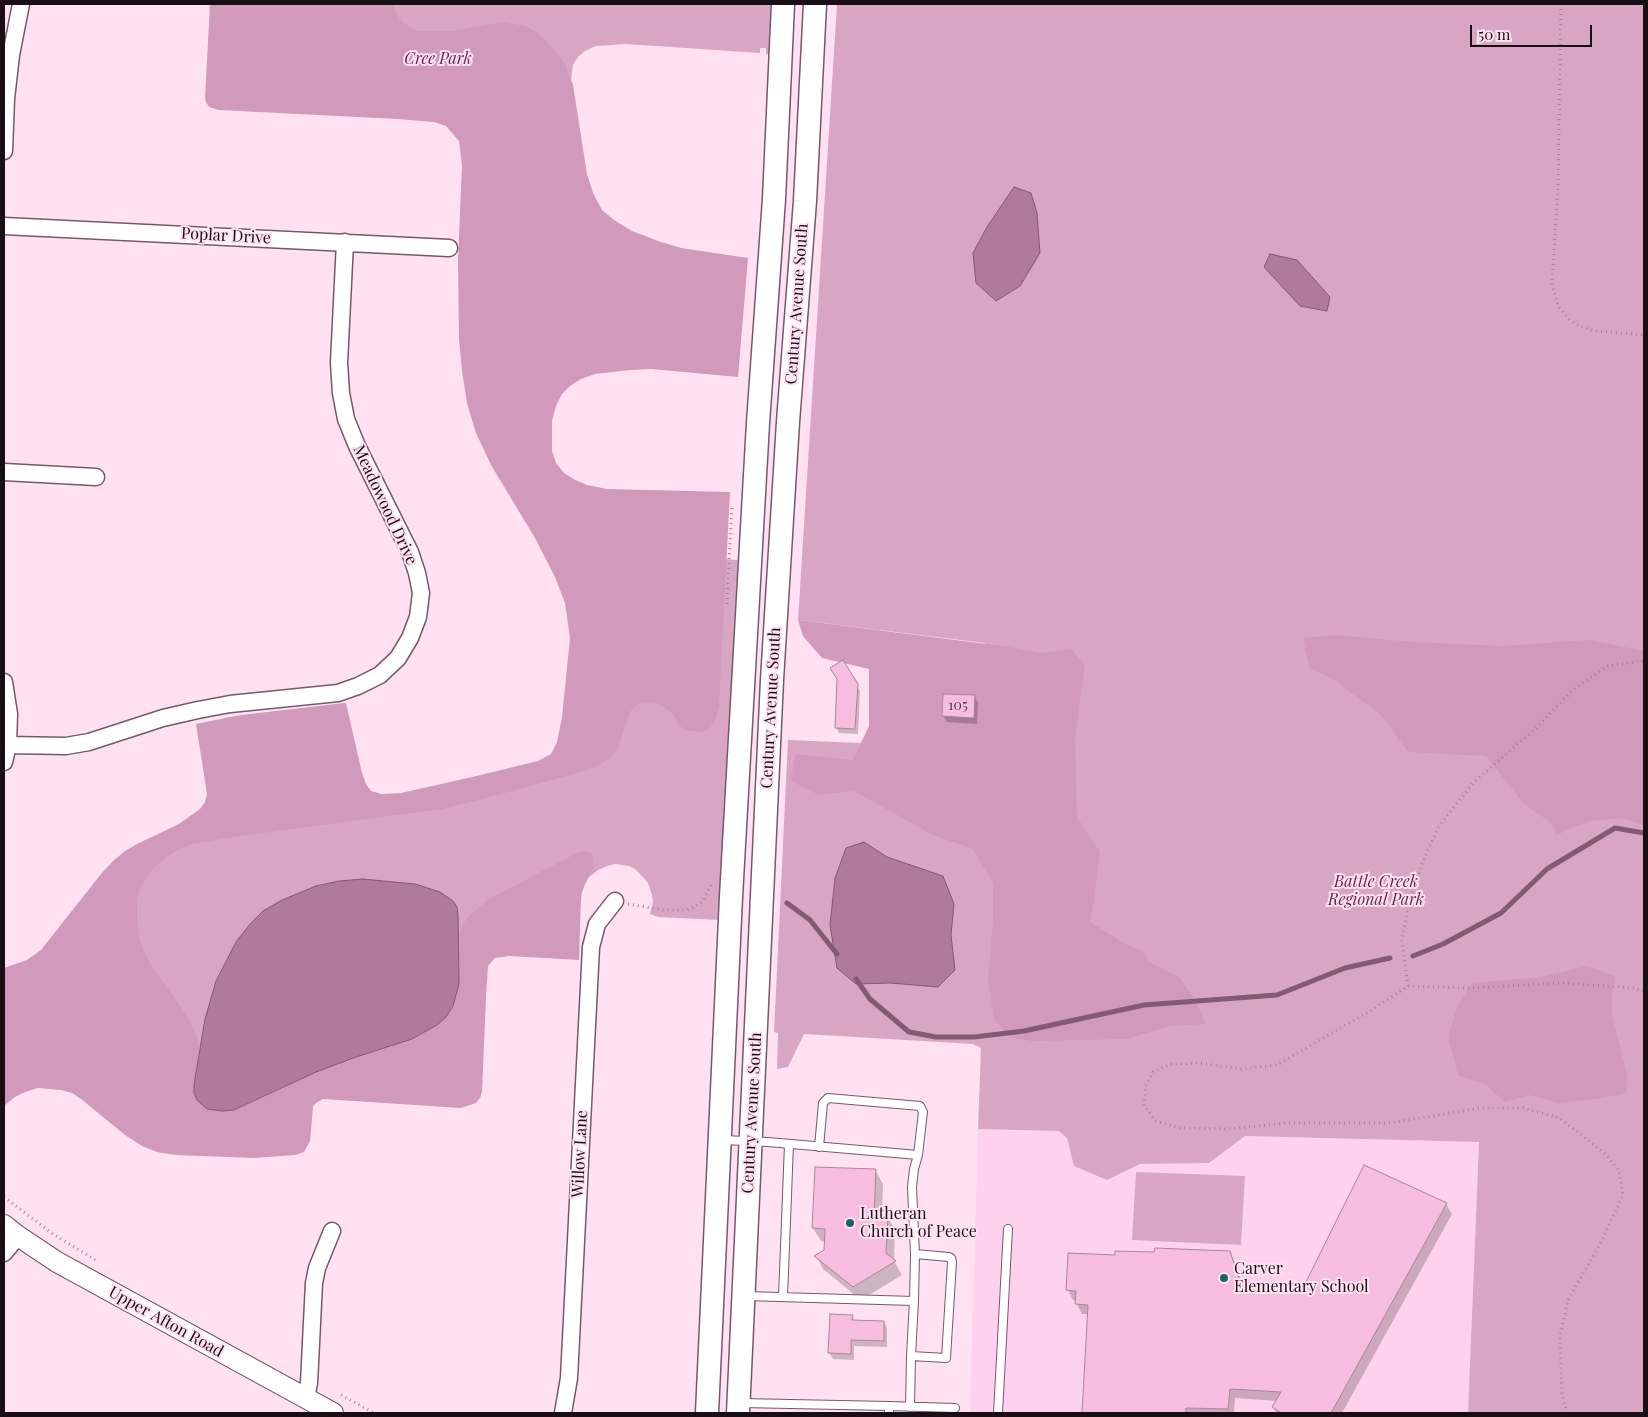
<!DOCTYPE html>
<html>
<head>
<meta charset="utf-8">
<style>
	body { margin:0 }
	#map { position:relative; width:1648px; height:1417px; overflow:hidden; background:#ffe1f2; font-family:"Playfair Display",serif }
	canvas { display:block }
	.frame { position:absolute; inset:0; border:5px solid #1a0e15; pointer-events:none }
	.scale { position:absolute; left:1470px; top:25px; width:122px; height:22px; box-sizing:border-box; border:2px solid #1a0e15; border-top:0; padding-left:6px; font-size:15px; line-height:18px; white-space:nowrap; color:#1a0e15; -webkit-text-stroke:4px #ffe1f2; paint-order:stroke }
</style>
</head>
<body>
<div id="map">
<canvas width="1648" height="1417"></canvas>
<div class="frame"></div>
<div class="scale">50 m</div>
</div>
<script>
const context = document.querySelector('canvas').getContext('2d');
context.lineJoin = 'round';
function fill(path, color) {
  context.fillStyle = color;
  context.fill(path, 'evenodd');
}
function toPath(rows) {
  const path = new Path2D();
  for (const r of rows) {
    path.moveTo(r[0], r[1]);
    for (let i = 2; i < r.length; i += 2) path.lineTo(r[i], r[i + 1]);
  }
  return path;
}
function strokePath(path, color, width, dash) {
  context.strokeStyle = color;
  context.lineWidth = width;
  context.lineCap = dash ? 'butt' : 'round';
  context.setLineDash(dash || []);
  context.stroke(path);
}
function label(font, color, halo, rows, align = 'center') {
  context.font = font + ' "Playfair Display",serif';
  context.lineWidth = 4;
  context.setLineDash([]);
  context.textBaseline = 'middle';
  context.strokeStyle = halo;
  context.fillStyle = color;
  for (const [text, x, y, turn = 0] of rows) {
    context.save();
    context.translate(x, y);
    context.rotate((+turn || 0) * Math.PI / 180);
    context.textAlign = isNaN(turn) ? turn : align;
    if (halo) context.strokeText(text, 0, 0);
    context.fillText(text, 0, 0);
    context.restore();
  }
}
fill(toPath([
	[978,1129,1479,1142,1468,1413,970,1413]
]), '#fed2ec');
fill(toPath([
	[216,4,774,4,771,54,766,54,766,48,760,48,760,53,626,44,596,46,585,51,578,57,573,65,571,80,566,66,460,115],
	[837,4,1644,4,1644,1413,1468,1413,1479,1142,1245,1136,1209,1163,1140,1164,1107,1180,1074,1166,1067,1138,1059,1131,978,1129,981,1048,973,1044,804,1034,788,1067,777,1069,778,1033,774,1032,788,740,980,748,985,643,798,620],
	[585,552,738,560,720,920,658,917,650,914,653,902,652,895,648,883,644,878,635,869,629,866,616,864,610,865,598,870,588,878,582,890,581,902,478,950,471,1097,306,1089,4,1001,125,858,221,813,224,718,344,703,366,802,574,756],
	[1136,1172,1245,1176,1241,1245,1132,1240]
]), '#d8a6c3');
fill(toPath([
	[210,4,393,4,396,13,402,22,412,28,419,31,452,31,503,22,525,26,533,30,541,36,559,55,566,66,573,85,587,174,593,193,602,210,614,220,632,231,658,241,681,248,748,258,738,377,651,369,630,370,595,374,581,379,570,386,562,394,556,406,552,421,552,451,556,463,564,473,575,480,587,485,607,489,730,492,719,704,716,719,710,728,701,732,685,730,679,725,673,714,663,706,657,703,643,702,638,704,630,712,617,750,610,758,601,764,585,771,486,798,442,809,233,837,192,844,174,852,160,862,150,872,140,888,137,900,137,917,139,936,143,950,150,963,186,1014,197,1037,200,1054,194,1085,194,1093,222,1111,234,1110,250,1103,316,1072,356,1057,412,1039,425,1033,453,1006,457,996,459,984,459,935,463,924,470,915,489,899,575,854,585,851,591,853,593,855,594,867,585,884,581,895,579,960,509,956,495,958,488,966,486,997,482,1092,480,1098,476,1103,461,1108,323,1099,316,1103,313,1106,310,1141,304,1152,295,1155,254,1158,176,1155,157,1152,142,1146,125,1135,81,1099,72,1093,61,1090,38,1088,25,1092,15,1097,4,1106,4,968,27,960,41,950,101,874,112,862,125,851,139,843,179,824,200,809,205,802,207,794,196,724,241,715,346,703,362,773,366,784,371,791,382,794,401,793,468,778,538,761,551,754,557,742,562,717,570,638,565,603,555,577,535,538,491,465,476,433,467,403,462,371,459,339,458,261,462,165,459,141,446,126,434,122,398,119,219,110,209,107,206,102,205,98],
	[798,620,1003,646,1042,653,1071,649,1085,665,1075,737,1077,817,1100,852,1094,900,1090,922,1127,945,1143,951,1149,962,1179,977,1196,1001,1206,1024,1169,1026,1127,1039,1032,1041,1011,1037,994,1019,988,980,993,923,993,883,973,849,933,835,854,791,819,795,791,781,795,754,853,760,869,726,869,669,822,658,803,636],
	[1336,635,1413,642,1502,646,1589,640,1644,651,1644,825,1621,818,1590,821,1556,835,1553,824,1524,804,1486,756,1408,752,1381,715,1334,680,1309,667,1303,638],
	[1587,966,1616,977,1612,995,1612,1014,1627,1074,1626,1093,1603,1098,1558,1103,1529,1095,1505,1102,1486,1085,1458,1075,1448,1037,1457,1008,1472,983,1542,977]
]), '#d199ba');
const water = toPath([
	[1014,187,1031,193,1037,213,1040,253,1020,286,996,301,976,283,973,253,987,227,1014,187],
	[1270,254,1297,260,1330,297,1327,311,1300,306,1264,267,1270,254],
	[864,842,887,857,943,876,954,904,951,935,955,970,938,987,890,983,856,984,837,968,830,925,835,878,846,848,864,842],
	[363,879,415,884,440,892,453,901,457,907,458,915,459,984,453,1006,446,1017,437,1025,412,1039,356,1057,316,1072,234,1110,222,1111,207,1109,197,1100,194,1093,194,1085,205,1019,216,981,236,942,250,924,263,911,282,900,316,886,339,881,363,879]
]);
fill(water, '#b07a9a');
strokePath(water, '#835a72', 1);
fill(toPath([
	[842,662,860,691,858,734,839,733,836,727,839,679],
	[975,697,978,703,977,724,947,722,943,716],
	[875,1170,883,1184,882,1216,887,1216,895,1230,894,1261,902,1275,861,1300,823,1269,816,1256,825,1250,826,1242,821,1241,813,1228],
	[1446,1204,1452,1214,1342,1413,1277,1413,1273,1407,1277,1401,1235,1398,1234,1413,1084,1413,1089,1314,1082,1314,1077,1304,1077,1300,1073,1300,1068,1290,1116,1256,1156,1253,1229,1252,1235,1262,1242,1283,1305,1288],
	[852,1317,855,1321,884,1322,887,1328,887,1347,854,1346,854,1360,833,1359,829,1352]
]), '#0003');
strokePath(toPath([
	[787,903,810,920,837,954],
	[1413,956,1443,944,1501,913,1547,869,1615,828,1644,833],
	[856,979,870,999,909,1032,936,1037,974,1037,1024,1031,1144,1005,1277,995,1345,968,1390,958]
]), '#835a72', 5);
const building = toPath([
	[843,660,858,684,855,729,835,728,837,679,830,668,843,660],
	[943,694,975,695,974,718,942,716,943,694],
	[1364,1165,1447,1203,1331,1413,1281,1413,1272,1407,1281,1392,1230,1389,1228,1409,1186,1408,1186,1413,1082,1413,1088,1305,1075,1304,1076,1291,1066,1290,1068,1253,1115,1255,1115,1251,1154,1252,1155,1248,1230,1251,1240,1282,1304,1286,1364,1165],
	[815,1167,876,1169,874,1215,888,1215,886,1253,896,1261,853,1287,814,1256,824,1250,825,1229,812,1228,815,1167],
	[830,1314,853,1315,852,1320,884,1321,884,1341,851,1340,851,1354,828,1353,830,1314]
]);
fill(building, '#f7bddf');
strokePath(building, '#a88699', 1);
const service = toPath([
	[723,1140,768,1142,918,1155,914,1169,912,1187,915,1254,914,1301,745,1296],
	[819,1147,823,1103,828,1098,920,1106,923,1112,918,1155],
	[783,1297,789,1144],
	[914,1301,911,1356,946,1358,952,1262,951,1258,949,1257,915,1254],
	[741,1403,889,1406,889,1413],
	[889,1406,955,1408],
	[910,1407,911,1356],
	[998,1413,1008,1229]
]);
const minor = toPath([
	[4,151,6,99,11,55,21,4],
	[4,226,449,248],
	[4,472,96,477],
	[4,682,9,714,8,745,4,762],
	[8,745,66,746,89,742,163,718,198,710,230,704,338,693,358,686,380,675,398,658,410,638,418,617,421,593,417,573,410,552,357,446,346,419,341,393,339,363,345,242],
	[4,1253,18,1236],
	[306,1398,309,1383,314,1283,317,1268,332,1231],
	[563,1413,569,1378,591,947,597,924,615,901]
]);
const tertiary = toPath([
	[4,1225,18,1236,57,1262,333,1413]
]);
const secondary = toPath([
	[707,1413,731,897,758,423,774,199,783,4],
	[738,1413,772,680,788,422,805,201,815,4]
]);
strokePath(service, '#77586a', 10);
strokePath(minor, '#77586a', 19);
strokePath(tertiary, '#77586a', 22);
strokePath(secondary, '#77586a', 25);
strokePath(toPath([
	[1561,4,1558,187,1552,284,1558,306,1569,319,1581,327,1596,331,1644,335],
	[727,604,732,506],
	[628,904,663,910,687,910,695,907,703,901,711,885],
	[1408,986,1402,941,1409,901,1423,861,1439,826,1474,782,1536,728,1575,688,1608,666,1644,661],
	[4,1197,53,1234,97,1261],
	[341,1395,374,1413],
	[1567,1413,1562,1394,1560,1336,1568,1300,1601,1242,1623,1195,1619,1170,1605,1154,1560,1118,1523,1108,1480,1108,1389,1123,1286,1123,1230,1129,1180,1128,1156,1121,1144,1106,1146,1085,1153,1072,1170,1064,1199,1063,1242,1069,1277,1065,1370,1011,1408,986,1467,988,1564,983,1634,988,1644,991]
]), '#a08996', 3, [1, 4]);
strokePath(service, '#fff', 8);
strokePath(minor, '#fff', 16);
strokePath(tertiary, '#fff', 20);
strokePath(secondary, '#fff', 22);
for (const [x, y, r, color] of [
	[850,1223,5,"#166563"],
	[1224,1278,5,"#166563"]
]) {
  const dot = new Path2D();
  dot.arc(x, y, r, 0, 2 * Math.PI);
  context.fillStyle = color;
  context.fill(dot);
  strokePath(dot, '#ffe1f2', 2);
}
label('14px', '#513a48', null, [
	["105",958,706]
]);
label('italic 16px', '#672551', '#ffe1f2', [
	["Cree Park",438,59],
	["Battle Creek",1376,882],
	["Regional Park",1376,900]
]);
label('16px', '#1a0e15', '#ffe1f2', [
	["Poplar Drive",226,236,3],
	["Century Avenue South",797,304,-86],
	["Meadowood Drive",385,505,65],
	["Century Avenue South",771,708,-87],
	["Century Avenue South",752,1113,-87],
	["Willow Lane",580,1154,-87],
	["Upper Afton Road",166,1322,29]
]);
label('16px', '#1a0e15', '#ffe1f2', [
	["Lutheran",860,1214],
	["Church of Peace",860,1232],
	["Carver",1234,1269],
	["Elementary School",1234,1287]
], 'left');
</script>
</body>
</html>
